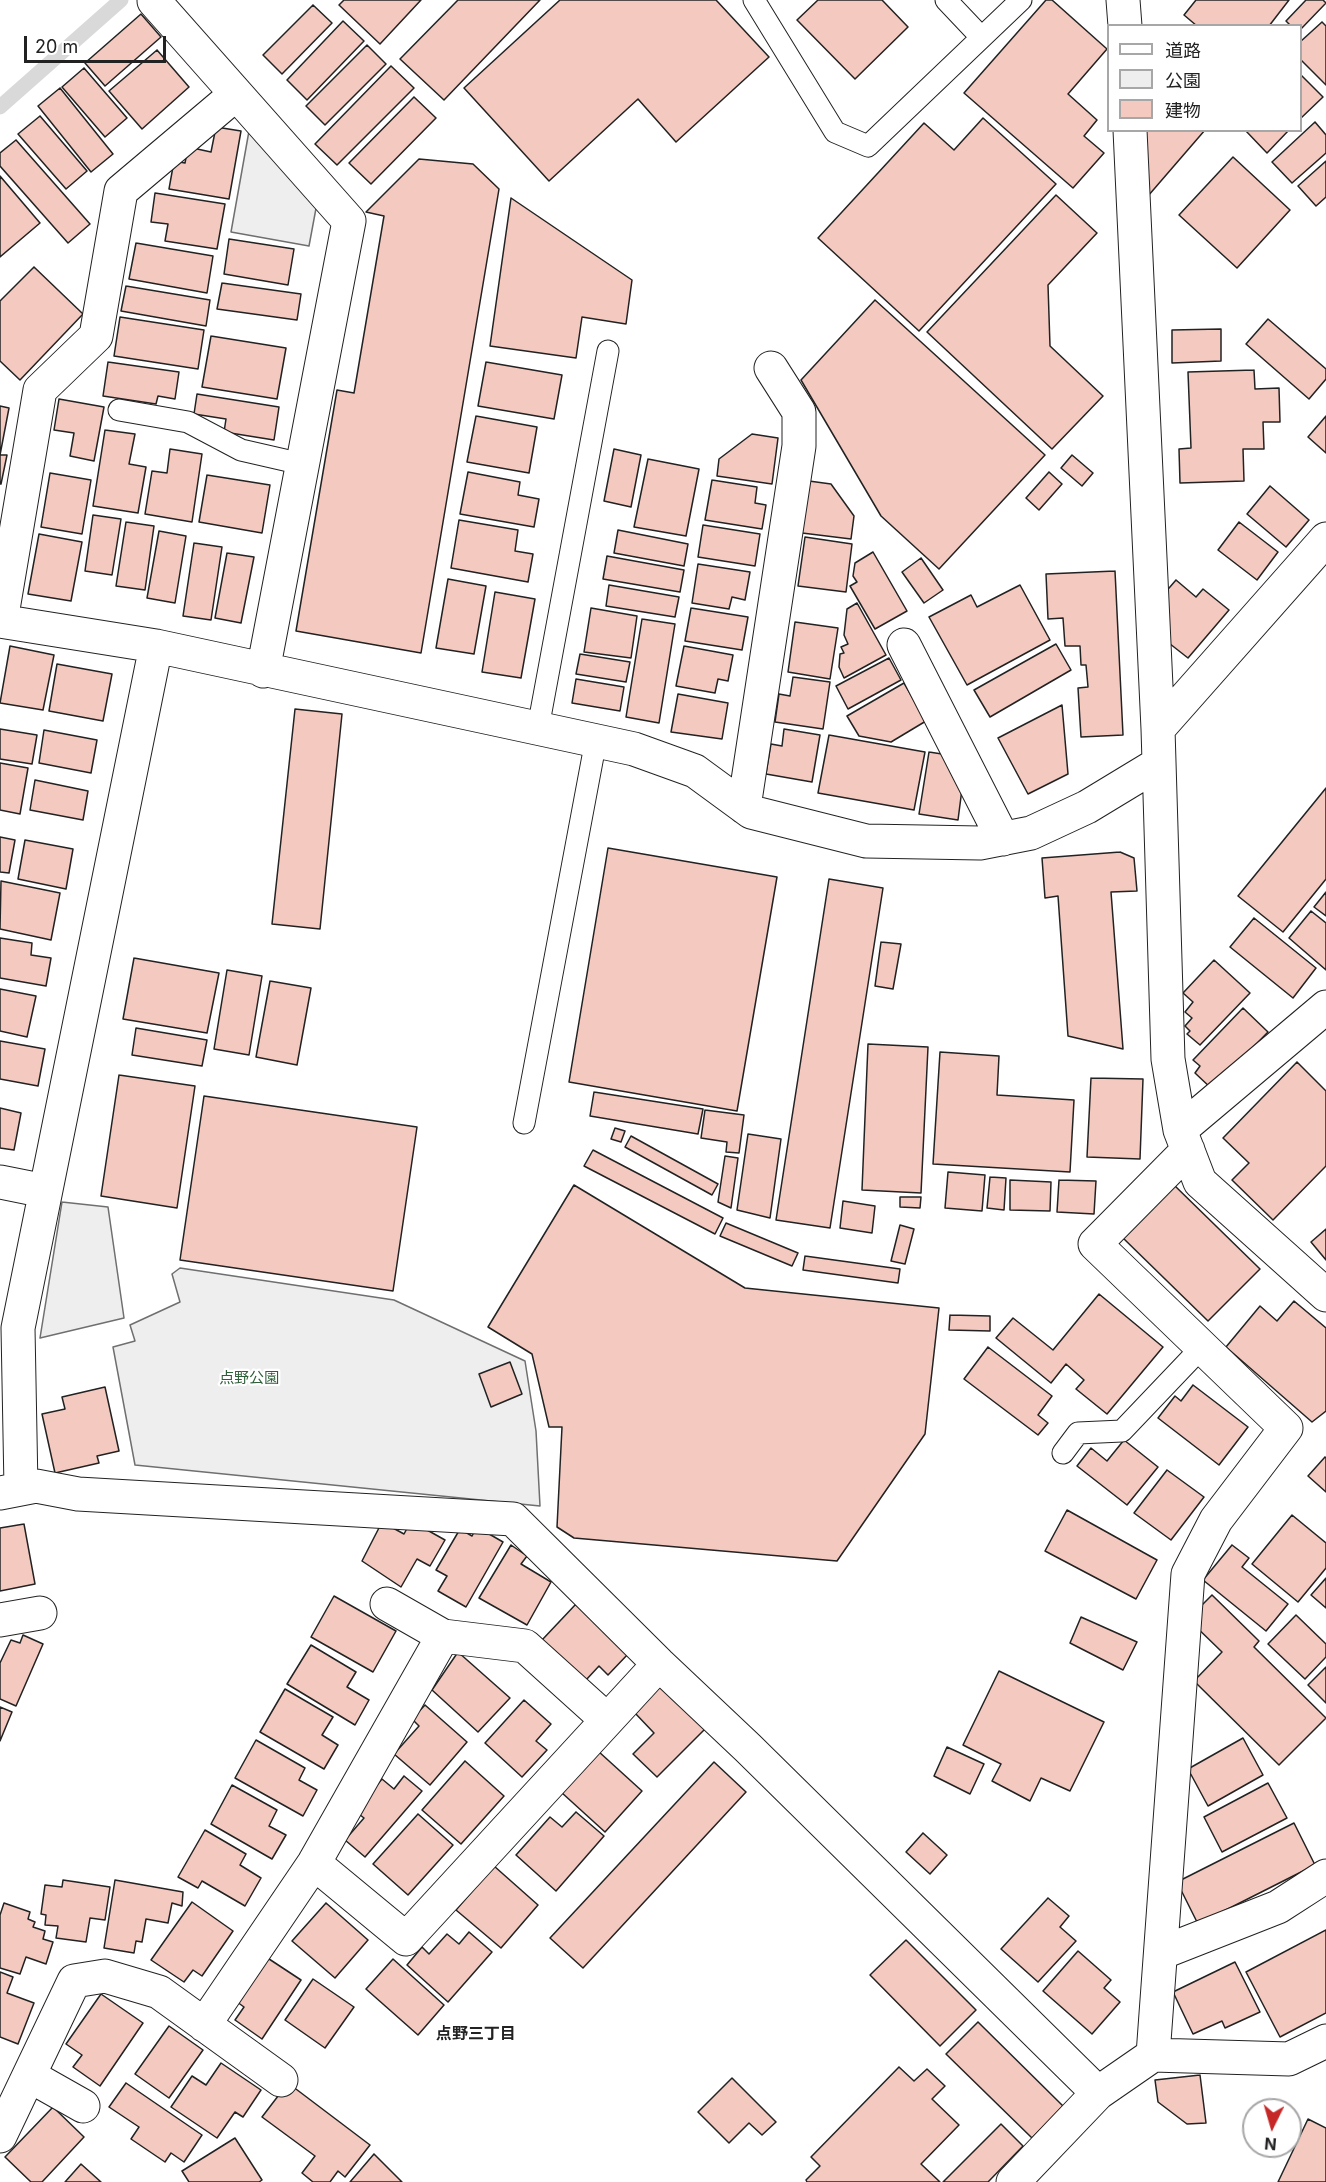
<!DOCTYPE html>
<html>
<head>
<meta charset="utf-8">
<style>
	body { margin:0 }
	#map { position:relative; width:1326px; height:2182px; overflow:hidden; background:#fff; font-family:Inter,"Noto Sans JP",sans-serif }
	canvas { display:block }
	.legend { position:absolute; left:1107px; top:24px; width:195px; height:108px; box-sizing:border-box; background:#fff; border:2px solid #a7a7a7; margin:0; padding:8px 10px; list-style:none; font-size:18px; color:#222 }
	.legend li { display:flex; align-items:center; gap:12px; height:30px }
	.legend b { width:30px; border:2px solid #a7a7a7 }
	.north { position:absolute; left:1242px; top:2098px; width:60px; height:60px; box-sizing:border-box; background:#fff; border:2px solid #a7a7a7; border-radius:50%; rotate:185deg; font-size:16px; font-weight:700; line-height:24px; text-align:center; color:#222 }
	.north::after { content:''; display:block; margin:auto; width:21px; height:27px; background:#c62828; clip-path:polygon(50% 0,100% 100%,50% 72%,0 100%) }
	.scale { position:absolute; left:24px; top:36px; width:142px; height:27px; box-sizing:border-box; border:3px solid #222; border-top:0; padding-left:8px; font-size:18px; line-height:21px; white-space:nowrap; color:#222; -webkit-text-stroke:4px #fff; paint-order:stroke }
</style>
</head>
<body>
<div id="map">
<canvas width="1326" height="2182"></canvas>
<ul class="legend">
<li><b style="height:8px;background:#fff"></b>道路</li>
<li><b style="height:16px;background:#eee"></b>公園</li>
<li><b style="height:16px;background:#f3c9c0"></b>建物</li>
</ul>
<div class="north">N</div>
<div class="scale">20 m</div>
</div>
<script>
const context = document.querySelector('canvas').getContext('2d');
context.lineJoin = 'round';
function fill(path, color) {
  context.fillStyle = color;
  context.fill(path, 'evenodd');
}
function toPath(rows) {
  const path = new Path2D();
  for (const r of rows) {
    path.moveTo(r[0], r[1]);
    for (let i = 2; i < r.length; i += 2) path.lineTo(r[i], r[i + 1]);
  }
  return path;
}
function strokePath(path, color, width, dash) {
  context.strokeStyle = color;
  context.lineWidth = width;
  context.lineCap = dash ? 'butt' : 'round';
  context.setLineDash(dash || []);
  context.stroke(path);
}
function label(font, color, halo, rows, align = 'center') {
  context.font = font + ' Inter,"Noto Sans JP",sans-serif';
  context.lineWidth = 4.5;
  context.setLineDash([]);
  context.textBaseline = 'middle';
  context.strokeStyle = halo;
  context.fillStyle = color;
  for (const [text, x, y, turn = 0] of rows) {
    context.save();
    context.translate(x, y);
    context.rotate((+turn || 0) * Math.PI / 180);
    context.textAlign = isNaN(turn) ? turn : align;
    if (halo) context.strokeText(text, 0, 0);
    context.fillText(text, 0, 0);
    context.restore();
  }
}
const green = toPath([
	[249,131,317,203,309,246,231,232,249,131],
	[62,1202,108,1207,124,1318,40,1338,62,1202],
	[180,1268,394,1300,525,1361,536,1431,540,1506,135,1465,113,1347,135,1341,130,1325,180,1302,172,1274,180,1268]
]);
fill(green, '#eee');
strokePath(green, '#6f6f6f', 1.5);
strokePath(toPath([
	[0,107,121,0]
]), '#d9d9d9', 15);
const building = toPath([
	[344,0,421,0,380,44,339,5,344,0],
	[458,0,540,0,444,100,400,59,458,0],
	[560,0,716,0,769,57,676,142,638,99,549,181,464,88,560,0],
	[818,0,882,0,908,27,855,79,797,20,818,0],
	[1046,0,1052,0,1107,49,1068,94,1097,120,1084,136,1104,153,1073,188,964,93,1046,0],
	[1196,0,1289,0,1269,26,1197,26,1184,15,1196,0],
	[1306,0,1323,0,1326,3,1300,30,1300,26,1291,26,1286,21,1306,0],
	[313,5,332,23,282,74,263,55,313,5],
	[141,14,161,37,105,86,85,63,141,14],
	[343,21,364,41,307,100,287,80,343,21],
	[1322,22,1326,26,1326,85,1300,59,1300,42,1322,22],
	[367,45,386,64,325,125,306,106,367,45],
	[157,50,189,87,142,129,109,91,157,50],
	[391,66,414,88,337,165,315,144,391,66],
	[84,68,127,118,105,137,62,87,84,68],
	[1300,74,1323,97,1300,119,1300,74],
	[60,88,113,154,91,172,38,106,60,88],
	[414,97,436,118,371,184,349,163,414,97],
	[40,116,87,171,66,189,18,134,40,116],
	[983,118,1056,184,919,331,818,238,924,123,954,150,983,118],
	[1315,122,1326,135,1326,153,1292,183,1272,162,1315,122],
	[216,127,241,131,229,199,169,189,174,161,185,163,188,147,211,152,216,127],
	[1146,130,1205,130,1148,196,1146,130],
	[1245,130,1289,130,1267,153,1245,130],
	[16,140,90,224,68,243,0,166,0,153,16,140],
	[1233,157,1290,210,1237,268,1179,215,1233,157],
	[419,159,473,164,499,189,421,653,296,631,337,390,354,393,384,216,366,212,419,159],
	[1326,161,1326,197,1316,206,1298,186,1326,161],
	[0,176,40,223,0,257,0,176],
	[155,193,225,204,217,249,165,241,168,224,151,222,155,193],
	[1056,195,1097,233,1048,285,1050,346,1103,396,1052,449,927,332,1056,195],
	[511,198,632,280,626,324,582,317,576,358,490,346,511,198],
	[229,239,294,249,288,285,224,274,229,239],
	[136,243,213,256,207,293,129,279,136,243],
	[34,267,83,314,20,380,0,361,0,301,34,267],
	[222,283,301,294,297,320,217,309,222,283],
	[126,286,210,300,206,326,121,311,126,286],
	[875,300,1045,455,939,569,881,516,801,380,875,300],
	[120,317,204,330,198,369,114,356,120,317],
	[1268,319,1326,369,1326,379,1309,399,1246,344,1268,319],
	[1221,329,1221,361,1172,363,1172,330,1221,329],
	[211,336,286,348,277,399,202,387,211,336],
	[108,362,179,372,175,399,158,396,156,404,103,396,108,362],
	[486,362,562,375,554,419,478,406,486,362],
	[1254,370,1255,389,1279,388,1280,422,1263,422,1264,449,1243,449,1244,481,1180,483,1179,449,1191,448,1188,372,1254,370],
	[197,394,279,407,274,440,224,432,226,419,194,414,197,394],
	[59,399,104,407,94,461,70,456,74,433,54,430,59,399],
	[0,406,9,408,0,455,7,455,1,484,0,484,0,406],
	[476,416,537,427,529,473,467,462,476,416],
	[1326,416,1326,453,1308,437,1326,416],
	[105,430,135,434,129,464,146,467,138,513,93,506,105,430],
	[752,434,778,438,772,484,717,476,719,459,752,434],
	[170,449,202,454,192,522,145,514,152,471,167,473,170,449],
	[614,449,641,455,631,507,604,501,614,449],
	[1072,455,1093,473,1082,486,1061,468,1072,455],
	[648,459,699,469,686,536,634,527,648,459],
	[468,472,520,482,518,495,539,499,534,527,460,514,468,472],
	[1049,472,1062,484,1039,510,1026,498,1049,472],
	[50,473,91,480,82,534,41,527,50,473],
	[207,475,270,485,262,533,199,522,207,475],
	[712,480,757,487,755,503,766,505,762,529,705,520,712,480],
	[809,481,831,484,854,516,851,539,802,533,809,481],
	[1270,486,1309,520,1286,547,1247,514,1270,486],
	[93,515,121,519,112,575,85,571,93,515],
	[459,520,518,530,515,551,533,554,528,582,451,568,459,520],
	[126,522,154,526,145,590,116,586,126,522],
	[1239,522,1278,552,1257,580,1218,550,1239,522],
	[703,525,760,534,755,566,698,557,703,525],
	[618,530,688,544,684,566,614,553,618,530],
	[159,531,186,536,175,603,147,598,159,531],
	[39,534,82,542,71,601,28,594,39,534],
	[805,537,852,544,846,592,798,586,805,537],
	[194,543,222,547,211,620,183,616,194,543],
	[873,552,907,611,875,629,850,586,857,582,853,576,855,563,873,552],
	[227,553,254,557,241,623,215,618,227,553],
	[607,556,684,570,680,592,603,579,607,556],
	[921,558,943,590,924,603,902,572,921,558],
	[698,564,750,572,745,600,732,597,729,609,692,603,698,564],
	[1115,571,1123,735,1081,737,1078,688,1088,687,1086,665,1081,665,1080,646,1065,646,1063,618,1048,619,1046,574,1115,571],
	[448,579,486,586,474,654,436,648,448,579],
	[1176,580,1196,597,1203,589,1229,610,1188,658,1165,640,1163,595,1176,580],
	[609,585,679,597,675,617,606,606,609,585],
	[1020,585,1050,640,967,685,929,617,971,595,977,607,1020,585],
	[495,592,535,599,521,678,482,672,495,592],
	[857,603,886,655,844,678,839,667,840,654,844,653,841,647,848,644,844,635,847,609,857,603],
	[591,608,637,616,631,658,584,652,591,608],
	[691,608,748,617,742,650,685,641,691,608],
	[642,619,675,624,659,723,626,717,642,619],
	[795,622,838,628,830,679,788,672,795,622],
	[1056,644,1071,670,990,717,974,690,1056,644],
	[10,646,54,655,43,710,0,703,10,646],
	[684,646,733,655,728,681,718,679,715,693,676,686,684,646],
	[580,654,630,662,626,682,576,674,580,654],
	[889,658,901,680,848,709,836,686,889,658],
	[57,664,112,674,103,721,49,711,57,664],
	[793,677,830,682,823,729,775,722,779,694,790,696,793,677],
	[576,679,624,687,620,711,572,703,576,679],
	[904,683,926,721,891,742,859,736,847,716,904,683],
	[678,694,728,703,722,739,671,732,678,694],
	[1062,705,1068,774,1028,794,998,738,1062,705],
	[295,709,342,714,320,929,272,924,295,709],
	[0,729,37,735,32,764,0,759,0,729],
	[784,729,820,735,812,782,766,774,771,744,782,746,784,729],
	[44,730,97,740,91,773,39,763,44,730],
	[829,735,925,752,914,810,818,793,829,735],
	[929,752,942,754,962,789,958,820,919,814,929,752],
	[0,763,28,768,20,814,0,810,0,763],
	[35,780,88,791,83,820,30,810,35,780],
	[1326,788,1326,879,1283,932,1238,896,1326,788],
	[0,837,15,840,9,873,0,872,0,837],
	[25,840,73,849,66,889,18,879,25,840],
	[608,848,777,877,737,1111,569,1082,608,848],
	[1120,852,1134,858,1137,891,1111,892,1123,1049,1068,1036,1058,896,1045,898,1042,858,1120,852],
	[829,879,883,888,830,1228,776,1220,829,879],
	[1,881,60,893,51,940,0,929,1,881],
	[1326,892,1326,916,1314,907,1326,892],
	[1311,911,1326,923,1326,970,1289,938,1311,911],
	[1254,918,1316,968,1293,998,1230,947,1254,918],
	[0,938,32,943,31,955,51,958,46,986,0,978,0,938],
	[881,942,901,944,893,989,875,986,881,942],
	[134,958,219,973,207,1033,123,1019,134,958],
	[1214,960,1250,993,1200,1045,1187,1034,1190,1031,1185,1026,1192,1018,1185,1012,1193,1002,1183,993,1214,960],
	[227,970,262,976,249,1055,214,1049,227,970],
	[270,981,311,988,297,1065,256,1057,270,981],
	[0,989,36,996,27,1037,0,1031,0,989],
	[1243,1008,1268,1032,1212,1089,1195,1073,1200,1066,1193,1060,1243,1008],
	[136,1028,207,1040,202,1066,132,1055,136,1028],
	[0,1041,45,1049,38,1086,0,1079,0,1041],
	[868,1044,928,1047,921,1193,862,1190,868,1044],
	[940,1052,999,1056,997,1095,1074,1100,1070,1172,933,1164,940,1052],
	[1297,1062,1326,1091,1326,1166,1273,1220,1232,1180,1249,1163,1223,1138,1297,1062],
	[119,1075,195,1086,177,1208,101,1196,119,1075],
	[1091,1078,1143,1079,1140,1159,1087,1157,1091,1078],
	[594,1092,703,1109,698,1134,590,1116,594,1092],
	[204,1096,417,1127,393,1291,180,1260,204,1096],
	[0,1108,21,1113,14,1150,0,1148,0,1108],
	[705,1110,744,1115,739,1153,726,1152,727,1142,701,1138,705,1110],
	[615,1128,625,1131,621,1142,611,1139,615,1128],
	[748,1134,781,1139,770,1218,737,1210,748,1134],
	[631,1136,718,1184,712,1195,625,1147,631,1136],
	[593,1150,723,1218,715,1234,584,1166,593,1150],
	[725,1156,738,1158,731,1208,718,1202,725,1156],
	[948,1172,985,1175,982,1211,945,1208,948,1172],
	[990,1177,1006,1178,1004,1210,987,1208,990,1177],
	[1010,1180,1051,1182,1050,1211,1010,1210,1010,1180],
	[1059,1180,1096,1181,1094,1214,1057,1212,1059,1180],
	[574,1185,745,1288,939,1308,925,1434,837,1561,574,1538,557,1527,562,1427,549,1427,532,1354,488,1327,574,1185],
	[1174,1185,1260,1269,1208,1321,1122,1237,1174,1185],
	[900,1197,921,1197,920,1208,900,1207,900,1197],
	[843,1201,875,1206,872,1233,840,1228,843,1201],
	[726,1223,798,1253,792,1266,720,1236,726,1223],
	[900,1225,914,1229,905,1264,891,1261,900,1225],
	[1326,1229,1326,1260,1311,1242,1326,1229],
	[805,1256,900,1269,898,1283,803,1270,805,1256],
	[1099,1294,1163,1347,1107,1414,1076,1389,1084,1380,1066,1364,1051,1383,996,1338,1013,1318,1053,1350,1099,1294],
	[1294,1301,1326,1328,1326,1411,1312,1422,1226,1347,1260,1306,1277,1321,1294,1301],
	[950,1315,990,1316,990,1331,949,1330,950,1315],
	[988,1347,1052,1396,1038,1415,1048,1423,1038,1435,964,1379,988,1347],
	[510,1362,522,1394,491,1407,479,1374,510,1362],
	[1193,1385,1248,1427,1219,1465,1158,1418,1175,1396,1181,1401,1193,1385],
	[105,1387,119,1451,97,1456,99,1463,55,1473,42,1414,65,1409,62,1397,105,1387],
	[1124,1440,1158,1467,1127,1505,1077,1466,1091,1448,1107,1461,1124,1440],
	[1325,1457,1326,1458,1326,1492,1308,1476,1325,1457],
	[1167,1470,1204,1497,1171,1540,1134,1513,1167,1470],
	[1067,1510,1157,1560,1136,1599,1045,1551,1067,1510],
	[1292,1515,1326,1543,1326,1568,1298,1602,1252,1564,1292,1515],
	[411,1521,445,1540,430,1566,417,1559,401,1587,362,1561,382,1522,404,1534,411,1521],
	[24,1524,35,1584,0,1591,0,1528,24,1524],
	[477,1527,503,1542,466,1607,438,1591,447,1576,436,1570,460,1529,472,1536,477,1527],
	[511,1545,527,1556,521,1564,551,1582,527,1625,479,1598,511,1545],
	[1232,1545,1249,1558,1242,1567,1288,1604,1266,1631,1203,1580,1232,1545],
	[1326,1578,1326,1608,1311,1595,1326,1578],
	[1212,1595,1259,1641,1254,1647,1326,1718,1279,1765,1194,1681,1222,1652,1188,1619,1212,1595],
	[334,1596,396,1631,373,1672,311,1637,334,1596],
	[576,1604,629,1653,608,1675,599,1666,586,1680,542,1640,576,1604],
	[1296,1615,1326,1644,1326,1657,1305,1679,1268,1644,1296,1615],
	[1081,1617,1137,1642,1123,1670,1070,1643,1081,1617],
	[23,1635,43,1644,16,1706,0,1699,0,1663,11,1640,20,1643,23,1635],
	[311,1645,356,1672,347,1687,369,1700,355,1725,287,1684,311,1645],
	[458,1652,510,1698,478,1732,432,1690,458,1652],
	[1326,1667,1326,1703,1308,1685,1326,1667],
	[999,1671,1104,1722,1070,1791,1041,1778,1030,1801,992,1781,1001,1764,963,1745,999,1671],
	[665,1681,709,1725,657,1777,633,1754,654,1733,634,1712,665,1681],
	[285,1689,333,1717,322,1735,338,1745,324,1769,260,1732,285,1689],
	[524,1700,551,1724,536,1741,547,1750,522,1777,485,1743,524,1700],
	[425,1705,467,1742,430,1785,394,1754,419,1726,412,1719,425,1705],
	[0,1707,12,1712,0,1741,0,1707],
	[1243,1738,1263,1775,1208,1806,1188,1769,1243,1738],
	[256,1740,305,1768,299,1780,317,1790,303,1816,235,1778,256,1740],
	[947,1747,984,1764,970,1794,934,1776,947,1747],
	[598,1751,642,1791,605,1832,561,1792,598,1751],
	[465,1761,504,1796,461,1844,422,1810,465,1761],
	[714,1762,746,1792,583,1968,550,1938,714,1762],
	[404,1776,422,1791,365,1857,345,1840,364,1818,355,1811,382,1779,394,1789,404,1776],
	[1268,1783,1287,1818,1222,1852,1204,1817,1268,1783],
	[232,1785,277,1810,269,1826,286,1835,272,1859,211,1824,232,1785],
	[576,1812,604,1836,556,1891,516,1855,550,1817,562,1827,576,1812],
	[418,1814,453,1845,408,1895,373,1864,418,1814],
	[1294,1823,1315,1865,1198,1924,1177,1882,1294,1823],
	[205,1830,246,1854,240,1865,261,1878,245,1906,202,1881,198,1888,178,1877,205,1830],
	[923,1833,947,1855,930,1874,906,1852,923,1833],
	[494,1866,538,1905,501,1948,456,1910,494,1866],
	[63,1880,110,1887,105,1920,90,1918,86,1942,56,1938,58,1926,45,1925,46,1915,41,1914,45,1885,62,1887,63,1880],
	[115,1880,183,1892,182,1906,172,1903,168,1923,146,1919,142,1942,136,1941,134,1953,104,1948,115,1880],
	[1048,1898,1069,1916,1060,1927,1076,1941,1038,1982,1001,1949,1048,1898],
	[192,1902,233,1931,202,1976,193,1970,184,1982,151,1960,192,1902],
	[4,1903,30,1912,28,1919,35,1922,33,1927,45,1931,43,1939,53,1942,46,1964,26,1957,20,1974,0,1968,0,1915,4,1903],
	[326,1903,368,1940,335,1978,292,1941,326,1903],
	[1326,1930,1326,2013,1280,2037,1246,1972,1326,1930],
	[469,1932,492,1952,448,2002,407,1965,422,1947,429,1954,447,1934,459,1944,469,1932],
	[906,1940,976,2010,940,2046,870,1975,906,1940],
	[1078,1951,1111,1980,1104,1988,1120,2002,1092,2034,1043,1991,1078,1951],
	[263,1955,301,1980,262,2039,235,2020,244,2007,233,1999,263,1955],
	[393,1959,444,2005,418,2035,366,1989,393,1959],
	[1235,1962,1260,2012,1225,2028,1222,2021,1193,2034,1173,1992,1235,1962],
	[0,1972,13,1977,7,1993,34,2003,18,2044,0,2037,0,1972],
	[313,1979,354,2007,325,2048,285,2020,313,1979],
	[101,1994,143,2023,100,2086,73,2067,82,2055,66,2044,101,1994],
	[978,2022,1063,2106,1032,2138,946,2054,978,2022],
	[169,2026,203,2050,169,2098,135,2074,169,2026],
	[221,2063,261,2090,243,2117,235,2112,217,2138,171,2107,192,2076,206,2085,221,2063],
	[899,2067,914,2081,927,2069,945,2086,932,2099,959,2125,921,2164,940,2182,807,2182,806,2180,820,2166,811,2157,899,2067],
	[1200,2075,1206,2123,1187,2124,1158,2102,1155,2080,1200,2075],
	[732,2078,776,2122,762,2135,749,2123,729,2143,698,2112,732,2078],
	[126,2083,202,2135,184,2162,171,2153,165,2162,131,2139,139,2127,109,2107,126,2083],
	[288,2083,370,2145,345,2177,338,2171,330,2182,313,2182,302,2173,315,2156,262,2117,288,2083],
	[53,2107,84,2137,42,2182,31,2182,5,2157,53,2107],
	[1308,2119,1326,2128,1326,2182,1278,2182,1308,2119],
	[1001,2124,1023,2146,988,2182,943,2182,1001,2124],
	[235,2138,262,2180,259,2182,189,2182,182,2171,235,2138],
	[374,2154,402,2182,350,2182,374,2154],
	[81,2164,101,2182,65,2182,81,2164]
]);
fill(building, '#f3c9c0');
strokePath(building, '#222', 1.5);
const lane = toPath([
	[754,0,835,132,868,146,1021,0],
	[946,0,981,37],
	[119,410,188,422,241,450,302,464],
	[538,728,608,351],
	[524,1123,596,740],
	[1063,1453,1078,1433,1122,1431,1202,1347]
]);
const street = toPath([
	[1123,0,1125,26],
	[154,1,349,221,263,671],
	[1130,130,1158,729,1168,1059,1180,1130,1200,1182,1326,1295],
	[0,621,156,646,634,749,695,771,751,812,866,841,980,843,1031,833,1087,807,1158,764],
	[1,621,40,390,96,336,121,191,236,94],
	[904,645,1003,839],
	[1158,729,1326,539],
	[744,807,799,446,799,412,771,368],
	[1180,1130,1326,1007],
	[0,1182,45,1191],
	[21,1488,18,1328,156,646],
	[0,1493,36,1486,78,1494,513,1519,659,1664,748,1748,1098,2093],
	[387,1604,443,1636,525,1646,607,1720],
	[0,1620,40,1613],
	[314,1863,406,1939,659,1664],
	[1161,1953,1278,1907,1326,1876],
	[204,2025,314,1863,443,1636],
	[1153,2055,1188,1574,1216,1520,1286,1428,1095,1244,1188,1150],
	[30,2076,83,2106],
	[0,2136,74,1981,105,1976,159,1992,281,2080],
	[1013,2182,1098,2093,1153,2055,1289,2059,1326,2041]
]);
strokePath(lane, '#222', 23);
strokePath(street, '#222', 35);
strokePath(lane, '#fff', 21);
strokePath(street, '#fff', 33);
label('15px', '#2f5e38', '#fff', [
	["点野公園",249,1378]
]);
label('bold 16px', '#222', '#fff', [
	["点野三丁目",476,2034]
]);
</script>
</body>
</html>
